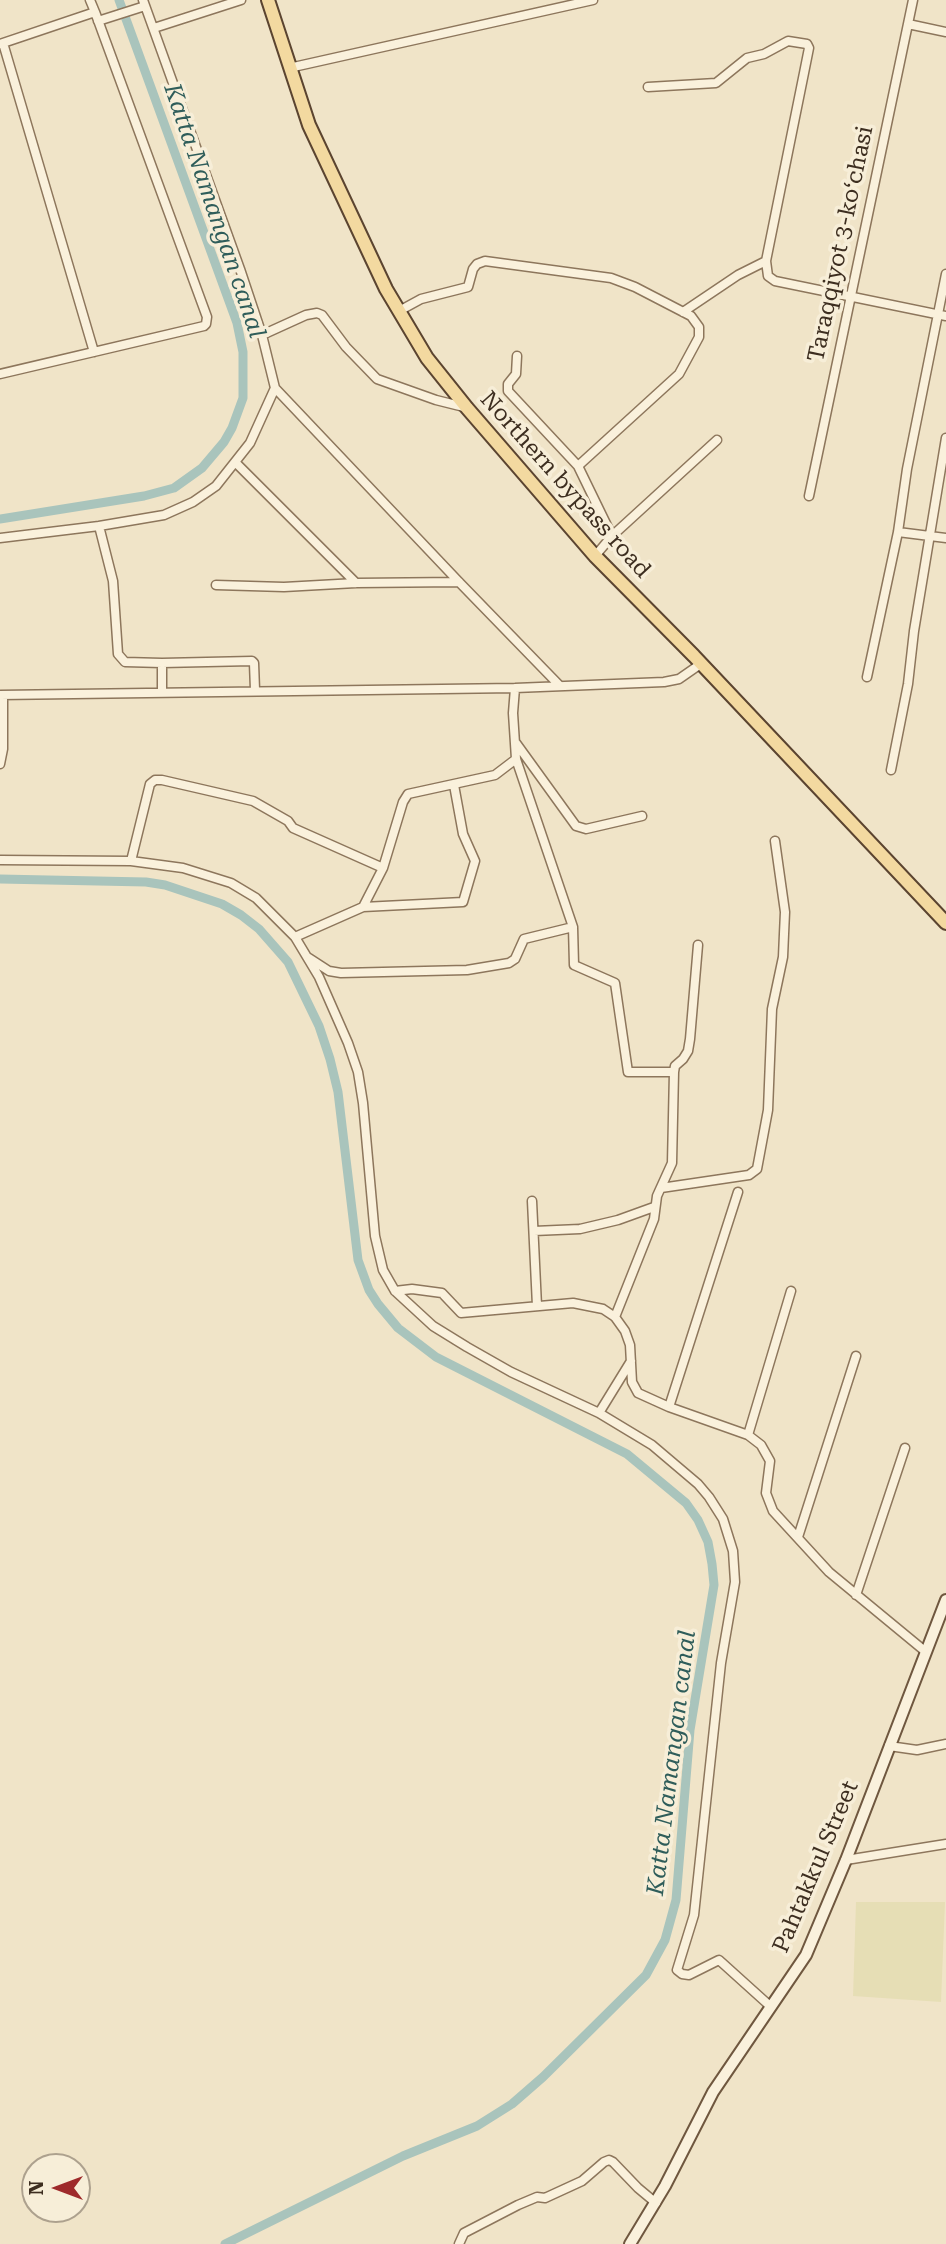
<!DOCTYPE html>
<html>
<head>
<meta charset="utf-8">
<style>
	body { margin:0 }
	#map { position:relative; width:946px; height:2244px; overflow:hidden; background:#f0e4c8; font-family:"Roboto Serif",serif }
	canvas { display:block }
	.north { position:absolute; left:21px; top:2153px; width:70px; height:70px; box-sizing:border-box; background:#f7eed8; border:2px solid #ada18e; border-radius:50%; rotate:270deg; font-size:19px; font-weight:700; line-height:28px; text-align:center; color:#3d2e20 }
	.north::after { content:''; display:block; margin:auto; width:24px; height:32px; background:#9e2a2b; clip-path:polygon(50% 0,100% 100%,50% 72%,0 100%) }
</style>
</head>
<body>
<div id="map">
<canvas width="946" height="2244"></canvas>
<div class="north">N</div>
</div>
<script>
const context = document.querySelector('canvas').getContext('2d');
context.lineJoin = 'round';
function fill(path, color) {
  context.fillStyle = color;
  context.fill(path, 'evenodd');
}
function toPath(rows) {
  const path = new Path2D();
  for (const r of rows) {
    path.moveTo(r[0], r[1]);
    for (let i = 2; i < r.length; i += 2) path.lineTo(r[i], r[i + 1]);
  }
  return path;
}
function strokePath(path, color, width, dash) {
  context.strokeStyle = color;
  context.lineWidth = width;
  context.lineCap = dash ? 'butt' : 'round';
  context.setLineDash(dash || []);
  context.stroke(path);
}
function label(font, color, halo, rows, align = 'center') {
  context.font = font + ' "Roboto Serif",serif';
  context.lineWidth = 7;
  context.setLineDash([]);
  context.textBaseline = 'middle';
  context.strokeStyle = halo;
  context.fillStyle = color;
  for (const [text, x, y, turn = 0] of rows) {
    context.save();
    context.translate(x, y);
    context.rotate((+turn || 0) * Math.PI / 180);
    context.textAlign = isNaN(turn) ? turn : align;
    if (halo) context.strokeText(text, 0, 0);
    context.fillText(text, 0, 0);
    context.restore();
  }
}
fill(toPath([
	[856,1902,945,1902,941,2002,853,1996]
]), '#e6deb5');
strokePath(toPath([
	[0,519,144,496,174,488,202,468,224,442,232,428,243,398,243,352,237,323,119,0],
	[0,879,146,882,165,885,222,904,241,915,259,929,288,962,319,1026,330,1059,338,1092,358,1260,369,1290,378,1304,398,1328,436,1357,627,1454,686,1503,698,1520,708,1542,712,1564,714,1585,690,1730,676,1900,665,1940,646,1975,543,2077,512,2104,477,2126,403,2156,225,2244]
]), '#a9c4bc', 9);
const street = toPath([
	[98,21,145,6],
	[908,24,946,32],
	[154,28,241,0],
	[3,43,94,352],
	[0,44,95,12,90,0],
	[289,68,593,0],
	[648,87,716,83,747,58,764,54,788,41,807,44,809,48,804,73,766,261,768,276,775,281,946,316],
	[399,311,421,299,468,287,473,269,477,264,485,261,611,278,635,287,691,316,699,327,699,337,679,374,578,466],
	[683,312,738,275,766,261],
	[262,335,306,315,317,313,322,315,346,347,377,379,436,400,464,407],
	[517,356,516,374,508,384,508,391,578,466,612,536],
	[0,374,204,326,206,324,207,317,95,12],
	[275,388,459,582,560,686],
	[235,462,356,583],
	[809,496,913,0],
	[99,526,113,581,118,654,125,662,162,663,162,692],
	[898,532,946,538],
	[0,538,99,526,164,515,193,502,216,486,250,443,275,388,262,335,240,269,143,0],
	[595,556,612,536,717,440],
	[216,585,284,587,356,583,459,582],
	[162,663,252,661,254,663,255,690],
	[867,677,898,532,907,469,946,274],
	[515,688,513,713,516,759,573,927,574,965,615,983,628,1072,674,1072],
	[0,695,515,688,664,682,679,679,702,663],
	[516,743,576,826,586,829,642,816],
	[0,764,3,749,3,695],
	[891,770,908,684,914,631,946,438],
	[0,860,131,861,183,868,231,883,256,898,295,937,319,977,348,1043,358,1072,363,1103,375,1236,383,1270,395,1291,433,1326,467,1347,511,1372,599,1413,652,1445,698,1484,709,1497,723,1519,733,1551,735,1582,721,1663,694,1915,677,1970,682,1974,689,1975,719,1960,770,2006],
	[131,861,150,784,155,780,162,780,253,801,288,821,293,828,383,868],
	[363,907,463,902,475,861,463,834,454,785],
	[295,937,363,907,383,868,403,802,408,794,495,775,516,759],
	[309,958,329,971,341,973,467,970,509,963,515,959,524,939,573,927],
	[661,1188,749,1175,757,1169,768,1110,772,1009,783,957,784,934,785,912,775,841],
	[532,1201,537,1306],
	[534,1231,580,1229,618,1220,654,1207],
	[395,1291,412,1289,442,1293,461,1313,573,1303,603,1309,615,1317,625,1331,630,1345,632,1382,638,1393,669,1407,748,1435,761,1445,770,1461,766,1493,773,1511,829,1572,926,1652],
	[615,1317,654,1219,657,1196,672,1163,674,1072,675,1066,683,1059,688,1051,690,1039,698,945],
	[669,1407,738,1192],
	[599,1413,631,1361],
	[748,1435,791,1291],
	[798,1537,856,1356],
	[856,1595,905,1448],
	[889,1746,917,1750,946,1744],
	[846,1860,946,1844],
	[459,2244,464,2233,518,2205,537,2197,545,2198,582,2181,604,2162,609,2160,613,2162,638,2188,656,2203]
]);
const secondary = toPath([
	[630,2244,665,2186,713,2092,806,1955,846,1860,946,1600]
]);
const primary = toPath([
	[268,0,309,125,386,289,427,358,467,408,595,556,694,656,946,923]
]);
strokePath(street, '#8d765c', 11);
strokePath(secondary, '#6f573f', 14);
strokePath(primary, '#5b4430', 16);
strokePath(street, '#faf1dc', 8);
strokePath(secondary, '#faf1dc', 10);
strokePath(primary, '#f3d9a0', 12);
label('23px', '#3d2e20', '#f7eed8', [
	["Taraqqiyot 3-koʻchasi",841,244,-78],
	["Northern bypass road",565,485,48],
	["Pahtakkul Street",816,1867,-67]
]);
label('italic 24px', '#2f5d5a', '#f7eed8', [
	["Katta Namangan canal",214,211,71],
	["Katta Namangan canal",672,1763,-83]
]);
</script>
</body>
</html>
